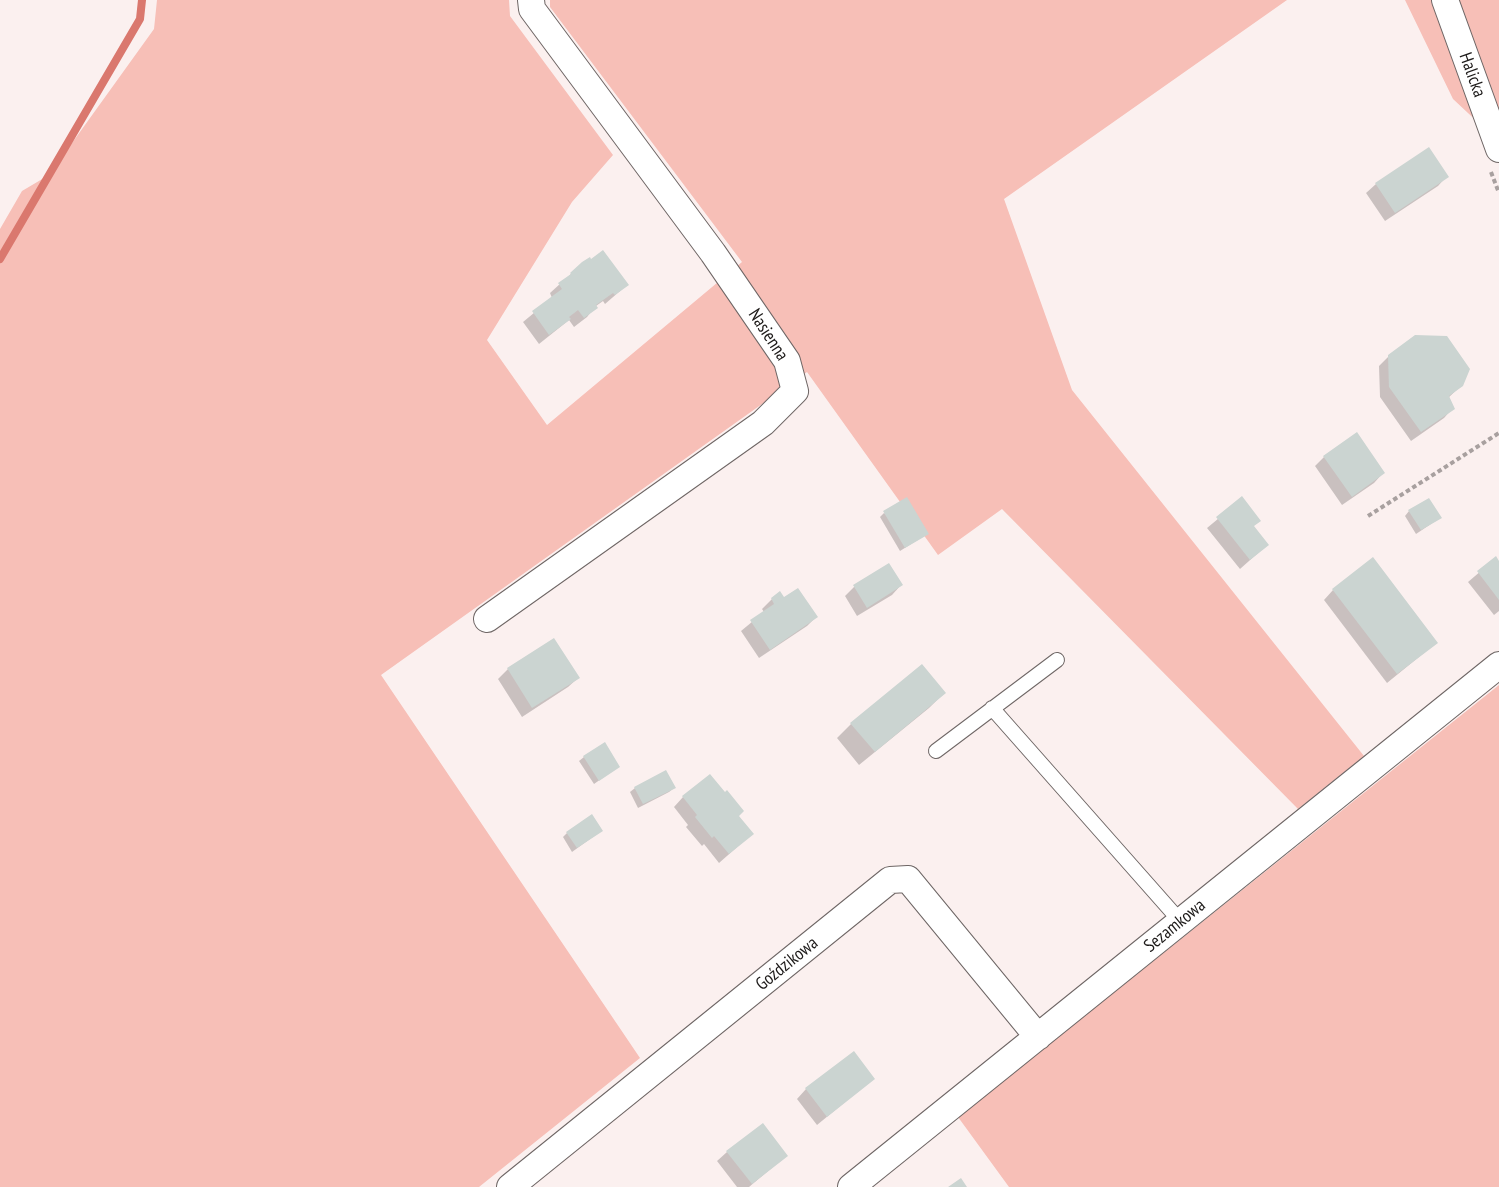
<!DOCTYPE html>
<html>
<head>
<meta charset="utf-8">
<style>
	body { margin:0 }
	canvas { display:block; background:#fbf0ef }
</style>
</head>
<body>
<canvas width="1499" height="1187"></canvas>
<script>
const context = document.querySelector('canvas').getContext('2d');
context.lineJoin = 'round';
function fill(path, color) {
  context.fillStyle = color;
  context.fill(path, 'evenodd');
}
function toPath(rows) {
  const path = new Path2D();
  for (const r of rows) {
    path.moveTo(r[0], r[1]);
    for (let i = 2; i < r.length; i += 2) path.lineTo(r[i], r[i + 1]);
  }
  return path;
}
function strokePath(path, color, width, dash) {
  context.strokeStyle = color;
  context.lineWidth = width;
  context.lineCap = dash ? 'butt' : 'round';
  context.setLineDash(dash || []);
  context.stroke(path);
}
function label(font, color, halo, rows, align = 'center') {
  context.font = font + ' "PT Sans Narrow",sans-serif';
  context.lineWidth = 4.5;
  context.setLineDash([]);
  context.textBaseline = 'middle';
  context.strokeStyle = halo;
  context.fillStyle = color;
  for (const [text, x, y, turn = 0] of rows) {
    context.save();
    context.translate(x, y);
    context.rotate((+turn || 0) * Math.PI / 180);
    context.textAlign = isNaN(turn) ? turn : align;
    if (halo) context.strokeText(text, 0, 0);
    context.fillText(text, 0, 0);
    context.restore();
  }
}
fill(toPath([
	[157,0,509,0,510,16,613,155,572,202,487,340,547,425,742,262,550,7,550,0,1287,0,1004,199,1072,390,1364,756,1298,809,1002,509,938,555,807,372,381,675,640,1058,479,1187,0,1187,0,229,22,191,49,175,154,29],
	[1405,0,1499,0,1499,142,1453,99],
	[1499,685,1499,1187,1009,1187,958,1117]
]), '#f7bfb7');
fill(toPath([
	[1447,176,1438,186,1385,221,1366,193,1376,184],
	[583,263,627,285,605,304,603,301,596,306,587,317,574,327,569,320,539,344,523,322,552,298,550,293],
	[1389,356,1462,385,1448,398,1453,408,1444,418,1411,441,1380,397,1379,366],
	[1324,457,1383,473,1374,483,1342,505,1315,466],
	[1242,499,1252,527,1267,545,1240,569,1207,528],
	[1409,511,1440,518,1416,534,1405,516],
	[884,513,927,534,900,551,880,517],
	[1495,559,1499,564,1499,611,1494,615,1468,582],
	[901,585,892,595,857,616,845,596,854,587],
	[1333,590,1436,643,1387,683,1324,600],
	[772,599,783,599,816,617,807,626,759,658,741,631,764,612,762,609],
	[554,640,578,678,568,687,522,717,498,679,508,669],
	[944,693,929,708,859,765,837,738,851,724],
	[584,757,618,767,594,784,579,761],
	[635,788,674,788,669,792,638,808,630,792],
	[683,797,737,816,752,834,719,863,704,844,702,846,686,827,688,825,674,807],
	[601,831,572,852,563,837,567,833],
	[873,1079,817,1125,797,1099,806,1089],
	[727,1152,786,1156,749,1187,737,1187,717,1161]
]), '#0003');
strokePath(toPath([
	[0,259,140,19,142,0]
]), '#da786e', 8);
fill(toPath([
	[1429,147,1449,177,1395,213,1375,183],
	[603,250,629,285,615,295,613,293,596,305,598,308,584,318,578,310,569,317,571,319,549,335,532,311,562,289,558,283,571,274,570,273,582,262,590,257,591,259],
	[1415,335,1447,336,1470,369,1463,386,1449,396,1455,409,1421,432,1389,387,1388,355],
	[1357,432,1385,473,1352,497,1323,456],
	[1242,496,1261,521,1254,526,1269,545,1250,560,1216,517],
	[907,497,929,534,905,548,883,511],
	[1429,498,1442,518,1421,530,1408,510],
	[1496,556,1499,561,1499,600,1477,571],
	[1373,557,1438,643,1397,674,1332,589],
	[889,563,903,585,867,608,853,585],
	[798,588,818,617,770,650,750,620,774,604,771,598,780,591,784,597],
	[554,638,580,678,532,708,507,668],
	[922,664,946,693,875,752,850,723],
	[605,742,620,767,599,781,583,756],
	[666,770,676,788,643,804,634,787],
	[710,774,725,792,727,790,744,811,739,816,754,834,729,854,714,836,712,838,695,817,697,815,682,796],
	[592,814,603,831,577,848,566,832],
	[854,1051,875,1079,827,1117,805,1088],
	[763,1123,788,1156,752,1184,726,1151],
	[961,1178,967,1187,948,1187]
]), '#cbd4d1');
const service = toPath([
	[992,708,1181,922],
	[936,751,1057,660]
]);
const minor = toPath([
	[1445,0,1499,149],
	[487,619,763,423,795,391,787,361,713,253,532,9,531,0],
	[510,1187,890,880,908,879,1038,1037],
	[851,1187,1499,665]
]);
strokePath(service, '#6e6665', 16);
strokePath(minor, '#6e6665', 28);
strokePath(toPath([
	[1491,172,1499,193],
	[1368,516,1499,433]
]), '#a8a09f', 4, [4.5, 3]);
strokePath(service, '#fff', 14);
strokePath(minor, '#fff', 26);
label('18px', '#1d1a19', '#fff', [
	["Halicka",1472,75,70],
	["Nasienna",768,335,57],
	["Sezamkowa",1175,926,-39],
	["Goździkowa",787,964,-39]
]);
</script>
</body>
</html>
